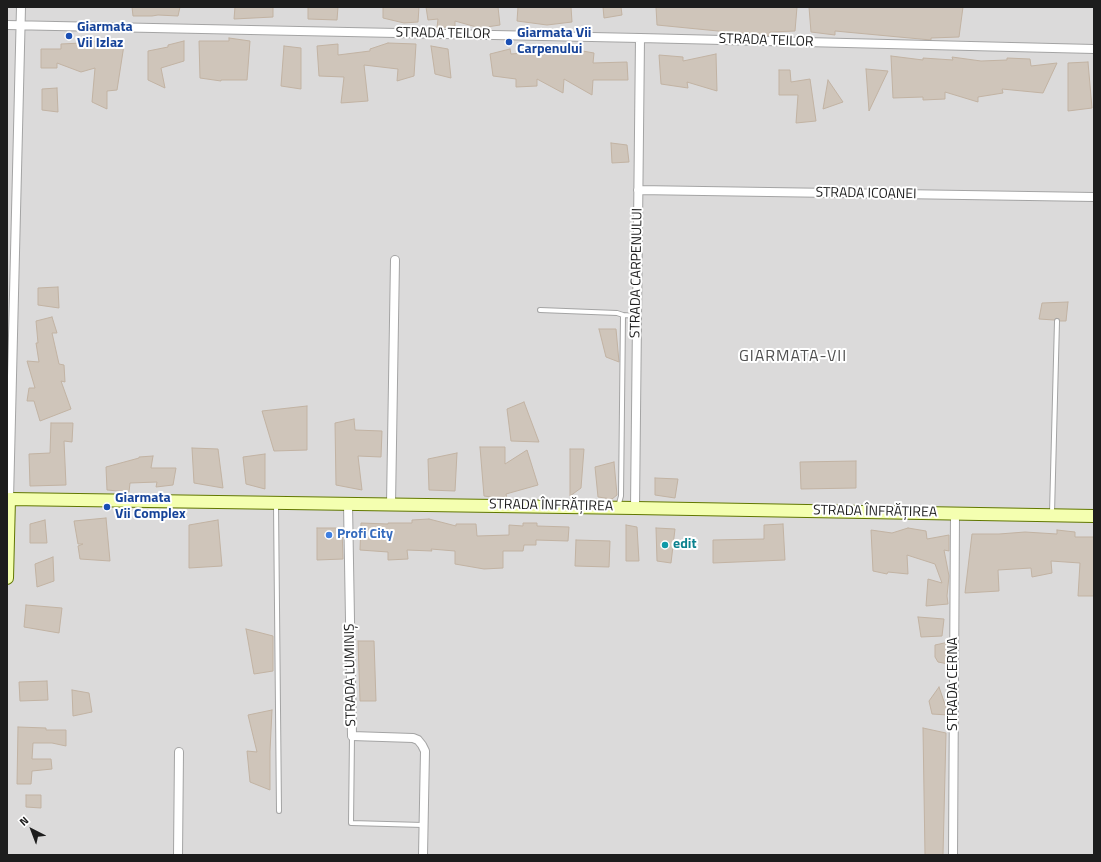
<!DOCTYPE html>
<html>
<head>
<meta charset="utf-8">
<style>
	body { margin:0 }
	#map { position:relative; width:1101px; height:862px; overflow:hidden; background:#efece1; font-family:"Titillium Web",sans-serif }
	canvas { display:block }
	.frame { position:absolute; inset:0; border:8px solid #1d1d1d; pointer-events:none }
	.north { position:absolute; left:12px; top:810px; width:40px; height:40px; -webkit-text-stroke:3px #fff; paint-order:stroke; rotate:318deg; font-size:11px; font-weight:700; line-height:16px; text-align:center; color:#1d1d1d }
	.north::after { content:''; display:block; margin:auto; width:14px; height:18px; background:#1d1d1d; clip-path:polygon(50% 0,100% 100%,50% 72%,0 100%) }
</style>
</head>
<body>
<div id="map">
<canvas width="1101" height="862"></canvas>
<div class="frame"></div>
<div class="north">N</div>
</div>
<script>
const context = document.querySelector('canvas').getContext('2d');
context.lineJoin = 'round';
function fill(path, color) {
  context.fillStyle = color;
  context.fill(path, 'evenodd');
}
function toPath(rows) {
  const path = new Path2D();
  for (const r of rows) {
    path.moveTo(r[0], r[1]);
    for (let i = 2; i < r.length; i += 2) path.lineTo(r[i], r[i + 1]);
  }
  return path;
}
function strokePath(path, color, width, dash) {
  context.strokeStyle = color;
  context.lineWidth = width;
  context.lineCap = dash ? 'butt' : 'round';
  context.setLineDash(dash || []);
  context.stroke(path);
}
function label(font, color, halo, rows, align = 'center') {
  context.font = font + ' "Titillium Web",sans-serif';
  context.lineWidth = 4;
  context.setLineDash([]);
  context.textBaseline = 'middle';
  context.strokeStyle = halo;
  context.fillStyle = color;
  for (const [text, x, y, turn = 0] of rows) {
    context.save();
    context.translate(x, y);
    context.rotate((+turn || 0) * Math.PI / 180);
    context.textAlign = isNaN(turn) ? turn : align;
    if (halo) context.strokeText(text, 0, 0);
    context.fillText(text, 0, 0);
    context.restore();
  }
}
fill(toPath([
	[7,7,1094,7,1094,855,7,855]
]), '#dbdada');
const building = toPath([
	[132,7,180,7,178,16,158,15,152,16,133,16,132,7],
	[235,7,273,7,273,17,234,19,235,7],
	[308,7,338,7,337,20,308,19,308,7],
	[383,7,419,7,418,22,404,23,383,18,383,7],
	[426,7,498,7,500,25,480,28,455,21,455,26,437,28,438,19,428,20,426,7],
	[518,7,571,7,572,22,547,25,517,21,518,7],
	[603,7,621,7,622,15,604,18,603,7],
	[656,7,797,7,795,31,770,32,770,36,769,36,657,25,656,7],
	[809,7,963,7,959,37,931,38,931,40,835,31,835,35,811,32,809,7],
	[229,38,250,41,247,80,221,80,221,81,200,78,199,41,229,41,229,38],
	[111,39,109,45,124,45,117,90,107,91,107,109,92,102,95,68,81,72,57,63,57,68,41,68,41,49,61,49,61,44,81,43,111,39],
	[184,41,184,61,161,68,165,88,148,80,148,51,168,47,168,45,184,41],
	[388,43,416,44,414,76,397,81,398,69,364,65,368,101,341,103,344,77,319,76,317,46,338,44,338,55,370,51,370,49,388,43],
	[284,46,301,48,301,89,281,86,284,46],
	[431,46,448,49,451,78,435,74,431,46],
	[510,49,511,54,571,49,594,53,593,63,627,62,628,80,593,80,592,95,564,79,563,93,537,79,537,86,516,87,516,79,493,76,490,54,510,49],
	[716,54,717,91,687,82,688,88,661,84,659,55,683,57,683,61,716,54],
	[891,56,923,60,923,58,953,60,952,57,981,61,1007,60,1007,58,1030,59,1031,66,1057,63,1043,93,1002,89,1003,93,978,97,978,102,945,92,945,99,923,100,923,97,893,98,891,56],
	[1088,62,1092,108,1068,111,1068,63,1088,62],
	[866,69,888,71,869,111,866,69],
	[779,70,790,70,791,82,810,79,816,121,796,123,798,95,779,95,779,70],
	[828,80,843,102,823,109,828,80],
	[57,88,58,112,42,110,42,89,57,88],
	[611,143,627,145,629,162,612,163,611,143],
	[58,287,59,308,38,305,38,288,58,287],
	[1068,302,1066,321,1060,321,1057,318,1054,320,1039,319,1042,303,1068,302],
	[52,317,57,333,52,333,59,364,64,365,65,382,61,381,71,409,40,421,34,401,27,401,29,388,35,388,27,361,39,362,36,343,38,343,36,321,52,317],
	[599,329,616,329,619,362,606,357,599,329],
	[524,402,539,442,511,441,507,409,524,402],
	[307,406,307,450,274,451,262,411,307,406],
	[354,419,355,430,382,431,381,457,358,456,362,490,336,485,335,423,354,419],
	[51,423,73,423,72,442,64,441,66,485,30,486,29,454,50,453,51,423],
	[480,447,505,447,505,464,527,450,538,485,506,494,507,499,484,496,480,447],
	[192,448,218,449,223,488,194,483,192,448],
	[570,449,584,449,581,488,570,496,570,449],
	[457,453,455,491,429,490,428,459,457,453],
	[265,454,265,489,246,484,243,457,265,454],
	[153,456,151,468,176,468,173,485,156,487,157,482,130,483,129,492,107,490,106,467,139,458,139,457,153,456],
	[856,461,856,488,801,489,800,462,856,461],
	[614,462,617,495,612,499,598,497,595,467,614,462],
	[655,478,678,479,675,498,655,495,655,478],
	[106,518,110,561,80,559,78,546,83,544,78,544,74,521,106,518],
	[429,519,456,526,456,524,476,524,477,536,509,535,509,525,523,526,523,523,537,523,537,526,569,527,568,541,536,540,536,545,524,545,523,551,503,551,503,568,484,569,455,564,455,551,431,549,432,551,407,550,408,559,388,560,388,552,360,550,361,523,388,524,388,523,412,523,412,520,429,519],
	[45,520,47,543,30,543,30,524,45,520],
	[218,520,222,566,189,568,189,525,218,520],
	[783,524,785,560,713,563,713,540,764,539,764,525,783,524],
	[626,525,637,527,639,561,626,561,626,525],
	[317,528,342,528,343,559,317,560,317,528],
	[656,528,675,529,671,563,657,561,656,528],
	[908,528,926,531,927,539,949,535,949,551,944,550,949,576,947,596,948,604,926,606,928,579,942,583,935,564,907,555,908,574,888,572,887,574,873,571,871,530,892,533,908,528],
	[1057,530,1075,532,1075,537,1094,537,1094,596,1078,596,1080,563,1051,561,1052,573,1032,577,1031,568,998,570,999,591,965,593,972,534,999,534,1025,532,1057,534,1057,530],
	[576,540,610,541,609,567,575,566,576,540],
	[53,557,54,581,37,587,35,564,53,557],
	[26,605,62,608,59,633,24,627,26,605],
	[918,617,944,619,942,636,921,637,918,617],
	[246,629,273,636,273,671,254,674,246,629],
	[358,641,374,641,376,701,360,701,358,641],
	[949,642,948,664,938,662,935,657,935,645,949,642],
	[47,681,48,700,20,701,19,682,47,681],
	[939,687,948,713,948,715,932,714,929,701,939,687],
	[72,690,89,693,92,712,73,716,72,690],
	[272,710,270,751,270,790,250,782,247,751,257,752,248,715,272,710],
	[18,727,46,728,46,730,66,730,66,746,52,743,33,743,32,759,51,759,52,769,32,771,31,784,17,784,18,727],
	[923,728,946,733,943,855,925,855,923,728],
	[26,795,41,795,41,808,26,807,26,795]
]);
fill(building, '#cfc5ba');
strokePath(building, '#c2b3a3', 1);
const lane = toPath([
	[540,310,617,313,623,315,621,496,618,507],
	[623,315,637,316],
	[276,505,279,811],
	[1052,513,1057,321],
	[352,736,351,823,423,825]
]);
const street = toPath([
	[7,25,640,38,1094,49],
	[638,190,1094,197],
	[9,499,21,7],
	[348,504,352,736,413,738,418,740,422,745,425,751,423,855],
	[391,504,395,260],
	[635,508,640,38],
	[178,855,179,752],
	[953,855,955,513]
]);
const secondary = toPath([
	[7,578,9,499,635,508,1094,516]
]);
strokePath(lane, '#a4a4a4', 6);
strokePath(street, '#a4a4a4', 10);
strokePath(secondary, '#617700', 14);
strokePath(lane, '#fff', 4);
strokePath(street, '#fff', 8);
strokePath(secondary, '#f4ffb0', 12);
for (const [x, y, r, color] of [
	[69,36,4,"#1a4fb4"],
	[509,42,4,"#1a4fb4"],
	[107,507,4,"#1a4fb4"],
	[329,535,4,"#3f7fe0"],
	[665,545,4,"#0f9aa8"]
]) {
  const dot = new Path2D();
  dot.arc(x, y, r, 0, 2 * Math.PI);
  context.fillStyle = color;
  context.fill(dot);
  strokePath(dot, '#fff', 1.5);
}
label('bold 14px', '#164399', '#fff', [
	["Giarmata",77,28],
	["Vii Izlaz",77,44],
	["Giarmata Vii",517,34],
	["Carpenului",517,50],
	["Giarmata",115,499],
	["Vii Complex",115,515]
], 'left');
label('14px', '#1d1d1d', '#fff', [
	["STRADA TEILOR",443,34,1],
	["STRADA TEILOR",766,41,2],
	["STRADA ICOANEI",866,194,1],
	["STRADA CARPENULUI",637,273,-89],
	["STRADA ÎNFRĂȚIREA",551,506,1],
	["STRADA ÎNFRĂȚIREA",875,512,1],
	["STRADA LUMINIȘ",351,675,-91],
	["STRADA CERNA",954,684,-90]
]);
label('bold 14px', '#366cbe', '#fff', [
	["Profi City",337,535]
], 'left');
label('bold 14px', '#0d838f', '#fff', [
	["edit",673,545]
], 'left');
context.letterSpacing = '1px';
label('16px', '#505050', '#fff', [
	["GIARMATA-VII",793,357]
]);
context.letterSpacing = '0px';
</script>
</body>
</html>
